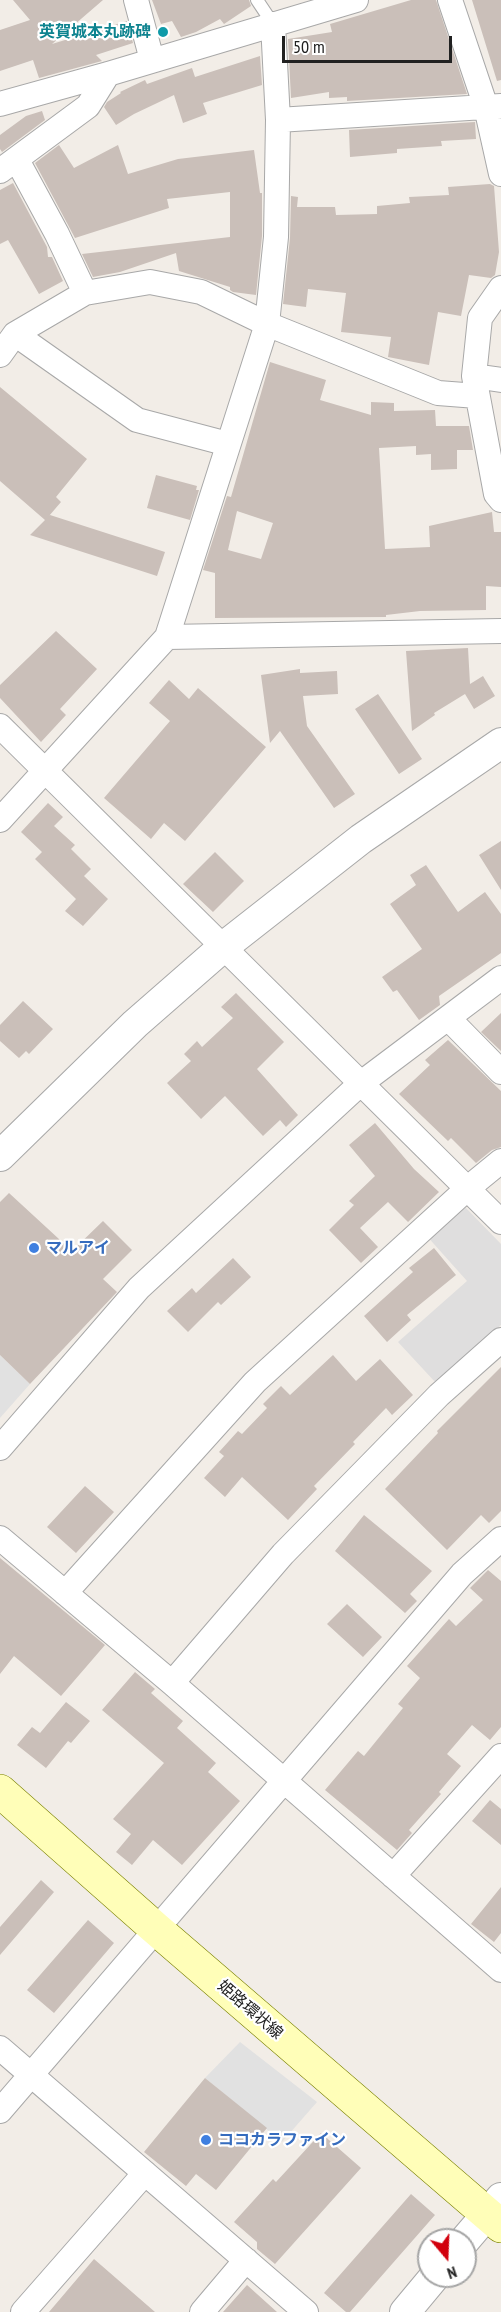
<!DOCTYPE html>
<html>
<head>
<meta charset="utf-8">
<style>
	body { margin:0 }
	#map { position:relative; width:501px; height:2312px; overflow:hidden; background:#f2ede7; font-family:"PT Sans Narrow",sans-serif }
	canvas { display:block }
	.north { position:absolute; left:417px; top:2228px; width:60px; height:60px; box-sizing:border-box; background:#fff; border:2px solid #a6a6a6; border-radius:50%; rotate:161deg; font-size:16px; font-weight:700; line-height:24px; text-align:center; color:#212121 }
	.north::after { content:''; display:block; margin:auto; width:21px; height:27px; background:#d2000d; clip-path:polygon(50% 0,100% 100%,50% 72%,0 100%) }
	.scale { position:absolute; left:282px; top:36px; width:170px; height:27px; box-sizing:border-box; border:3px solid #212121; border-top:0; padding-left:8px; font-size:18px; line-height:21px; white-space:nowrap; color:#212121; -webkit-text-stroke:4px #fff; paint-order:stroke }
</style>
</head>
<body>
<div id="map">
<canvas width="501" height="2312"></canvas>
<div class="north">N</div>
<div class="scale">50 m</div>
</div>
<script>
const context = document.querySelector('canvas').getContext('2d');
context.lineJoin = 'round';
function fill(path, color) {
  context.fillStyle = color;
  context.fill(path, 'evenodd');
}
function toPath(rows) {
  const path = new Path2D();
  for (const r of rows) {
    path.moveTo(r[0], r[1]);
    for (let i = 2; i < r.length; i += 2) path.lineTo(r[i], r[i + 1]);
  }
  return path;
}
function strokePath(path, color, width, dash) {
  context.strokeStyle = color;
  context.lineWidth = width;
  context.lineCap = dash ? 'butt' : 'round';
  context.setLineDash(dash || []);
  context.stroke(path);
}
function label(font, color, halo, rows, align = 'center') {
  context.font = font + ' "PT Sans Narrow","Noto Sans JP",sans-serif';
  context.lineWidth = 4.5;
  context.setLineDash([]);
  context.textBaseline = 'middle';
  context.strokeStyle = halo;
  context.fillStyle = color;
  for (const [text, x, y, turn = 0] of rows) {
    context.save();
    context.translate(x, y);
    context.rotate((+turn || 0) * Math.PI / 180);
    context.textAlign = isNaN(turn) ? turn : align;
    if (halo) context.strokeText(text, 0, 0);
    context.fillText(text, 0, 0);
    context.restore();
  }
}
fill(toPath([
	[466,1208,501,1244,501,1325,436,1383,398,1342,467,1281,425,1234,451,1211]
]), '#dfdede');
fill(toPath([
	[0,1355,30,1384,0,1418],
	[240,2042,317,2102,282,2142,205,2078]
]), '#e1e1e1');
fill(toPath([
	[13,0,103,0,52,44,127,21,133,43,96,55,102,61,39,78,33,60,0,71,0,30,30,20],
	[152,0,249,0,251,6,224,24,220,19,196,32,181,37,172,21,161,24],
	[411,0,436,0,467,94,347,101,347,97,329,98,329,92,291,98,288,39,332,32,330,24],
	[472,0,501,0,501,80,497,81],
	[260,56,262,85,203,103,207,114,183,123,174,95,134,114,116,125,104,107,107,102,121,93,120,92,145,80,147,84,192,68,195,77],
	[42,111,45,120,2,152,0,149,0,135,26,116],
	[475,122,476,139,441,141,442,146,397,149,397,153,350,157,349,130],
	[59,145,74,168,118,145,128,174,178,159,254,150,260,193,262,193,262,236,256,295,233,292,230,290,230,287,179,271,176,253,120,272,93,277,82,254,230,237,230,192,167,199,169,208,75,238,35,163],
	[13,183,47,247,48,257,52,257,63,281,39,294,8,240,0,244,0,190],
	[490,184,494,186,499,252,495,275,491,278,469,275,461,316,438,312,429,365,388,357,391,337,341,332,346,293,308,289,306,307,283,304,290,238,291,196,298,197,297,207,335,207,336,215,377,214,377,206,410,203,409,197,449,195,448,187],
	[270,362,326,380,320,400,371,415,371,402,394,403,394,411,435,410,436,426,469,426,473,450,457,450,457,469,431,470,431,454,416,455,416,446,379,448,385,549,430,547,429,526,492,512,494,532,501,532,501,587,486,586,486,610,420,611,386,615,386,617,215,618,215,573,203,570,227,496,231,497],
	[237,511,273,523,261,559,228,550],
	[0,387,87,459,56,497,61,502,49,516,50,515,165,552,157,576,30,535,45,520,0,481],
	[156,475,197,486,196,490,199,490,190,520,147,508],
	[56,631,97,669,60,709,66,715,41,742,0,698,0,685],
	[468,648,470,684,483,676,495,696,474,709,465,694,434,713,435,715,412,731,406,651],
	[300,669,300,673,337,671,338,694,303,696,307,726,355,794,334,808,280,731,270,743,261,675],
	[169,680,189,699,198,688,266,747,185,841,164,823,151,839,104,798,170,721,149,703],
	[378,694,422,759,399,774,355,709],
	[48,803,63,817,54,826,75,845,71,849,91,869,84,876,108,899,83,926,65,911,76,899,35,859,42,852,21,832],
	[501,841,501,890,479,855],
	[215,852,244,881,213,912,183,884],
	[426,865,458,912,485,892,501,914,501,953,439,996,440,1005,419,1020,397,990,393,992,382,977,422,949,390,904,416,885,410,875],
	[236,993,284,1042,257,1069,298,1115,286,1127,280,1120,263,1136,225,1096,201,1119,167,1083,191,1061,184,1054,197,1041,202,1047,233,1018,221,1007],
	[23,1001,53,1029,29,1054,26,1051,19,1058,0,1041,0,1025],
	[501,1013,501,1051,481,1032],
	[448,1040,501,1091,501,1147,492,1150,476,1163,451,1138,448,1141,399,1094,430,1065,425,1060],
	[375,1123,414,1169,439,1192,408,1222,388,1202,360,1228,378,1247,361,1263,329,1230,354,1205,349,1201,375,1176,349,1145],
	[9,1193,72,1251,103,1221,132,1250,103,1279,117,1292,30,1384,0,1355,0,1202],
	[434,1248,456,1275,407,1315,411,1320,387,1342,364,1316,413,1272,409,1268],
	[233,1258,251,1277,221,1305,218,1302,188,1332,167,1311,192,1288,196,1293],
	[333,1355,356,1381,380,1359,413,1395,392,1415,386,1408,353,1442,355,1444,314,1486,317,1489,288,1520,242,1477,225,1497,204,1478,224,1456,219,1452,238,1431,242,1434,267,1408,263,1404,281,1386,290,1395],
	[501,1367,501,1511,489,1523,481,1515,447,1550,385,1489,438,1433,437,1431],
	[85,1486,114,1512,76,1553,47,1527],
	[364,1515,432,1571,410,1594,417,1601,405,1613,335,1551],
	[0,1558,105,1645,61,1696,14,1656,0,1674],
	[488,1570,501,1581,501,1727,490,1740,472,1725,447,1754,461,1766,439,1792,441,1794,409,1830,412,1833,397,1850,325,1790,358,1751,364,1756,403,1708,398,1704,420,1678,407,1666,449,1619,456,1626,483,1600,470,1588],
	[347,1604,382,1637,363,1657,327,1624],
	[135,1672,155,1689,151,1693,183,1721,177,1728,216,1763,208,1772,240,1801,182,1865,153,1840,132,1865,116,1852,131,1834,113,1819,164,1763,102,1710],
	[66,1702,90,1721,71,1743,68,1741,46,1768,17,1745,32,1727,40,1733],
	[490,1800,501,1809,501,1845,472,1821],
	[41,1880,54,1892,0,1955,0,1927],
	[501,1887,501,1933,494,1942,471,1924],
	[88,1920,114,1943,54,2013,27,1990],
	[205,2078,267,2128,216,2190,196,2174,186,2186,144,2152],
	[321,2133,361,2168,275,2264,257,2249,257,2242,234,2222,273,2179,276,2182],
	[411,2194,435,2215,350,2312,346,2312,324,2293],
	[94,2259,155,2312,49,2312],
	[247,2285,277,2312,223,2312]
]), '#cabfb9');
const service = toPath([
	[257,0,273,24]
]);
const minor = toPath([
	[136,0,152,60],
	[450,0,486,107,501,174],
	[0,104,108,74,356,0],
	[278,120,501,106],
	[17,160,57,234,85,293],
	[0,171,88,106,108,74],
	[501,288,480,318,474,376,496,494,501,500],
	[15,334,137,420,228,444],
	[0,355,15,334,85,293,150,282,201,292,267,324,438,393,477,396],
	[474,376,501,380],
	[167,637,267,324,276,237,278,120,273,24],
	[0,726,501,1222],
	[0,820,167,637,501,631],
	[448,1018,501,1072],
	[0,1448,139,1288,360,1084,501,978],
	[0,1538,172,1683,501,1970],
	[65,1593,255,1382,468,1188,501,1161],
	[172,1683,283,1554,439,1395,501,1340],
	[393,1876,501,1756],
	[0,2048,306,2312],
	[0,2111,462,1574,501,1539],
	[23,2312,145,2173],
	[202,2312,246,2260]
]);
const tertiary = toPath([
	[0,1156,135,1024,222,948,361,839,501,743],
	[465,2240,501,2198],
	[405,2312,435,2276]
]);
const secondary = toPath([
	[0,1791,155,1928,501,2226]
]);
strokePath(service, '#a8a8a8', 14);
strokePath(minor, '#a8a8a8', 26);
strokePath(tertiary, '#a8a8a8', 32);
strokePath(secondary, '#7a8000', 34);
strokePath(service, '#fff', 12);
strokePath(minor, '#fff', 24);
strokePath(tertiary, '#fff', 30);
strokePath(secondary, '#fffeb8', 33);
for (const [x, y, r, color] of [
	[163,32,6,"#0f9aa8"],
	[34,1248,6,"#3f7fe0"],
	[206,2140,6,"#3f7fe0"]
]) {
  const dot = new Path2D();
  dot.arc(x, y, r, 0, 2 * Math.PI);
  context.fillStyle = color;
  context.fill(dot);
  strokePath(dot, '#fff', 2);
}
label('bold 16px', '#0d838f', '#fff', [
	["英賀城本丸跡碑",151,32]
], 'right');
label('bold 16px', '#366cbe', '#fff', [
	["マルアイ",46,1248],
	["ココカラファイン",218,2140]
], 'left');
label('16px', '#212121', '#fff', [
	["姫路環状線",250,2010,41]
]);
</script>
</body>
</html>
